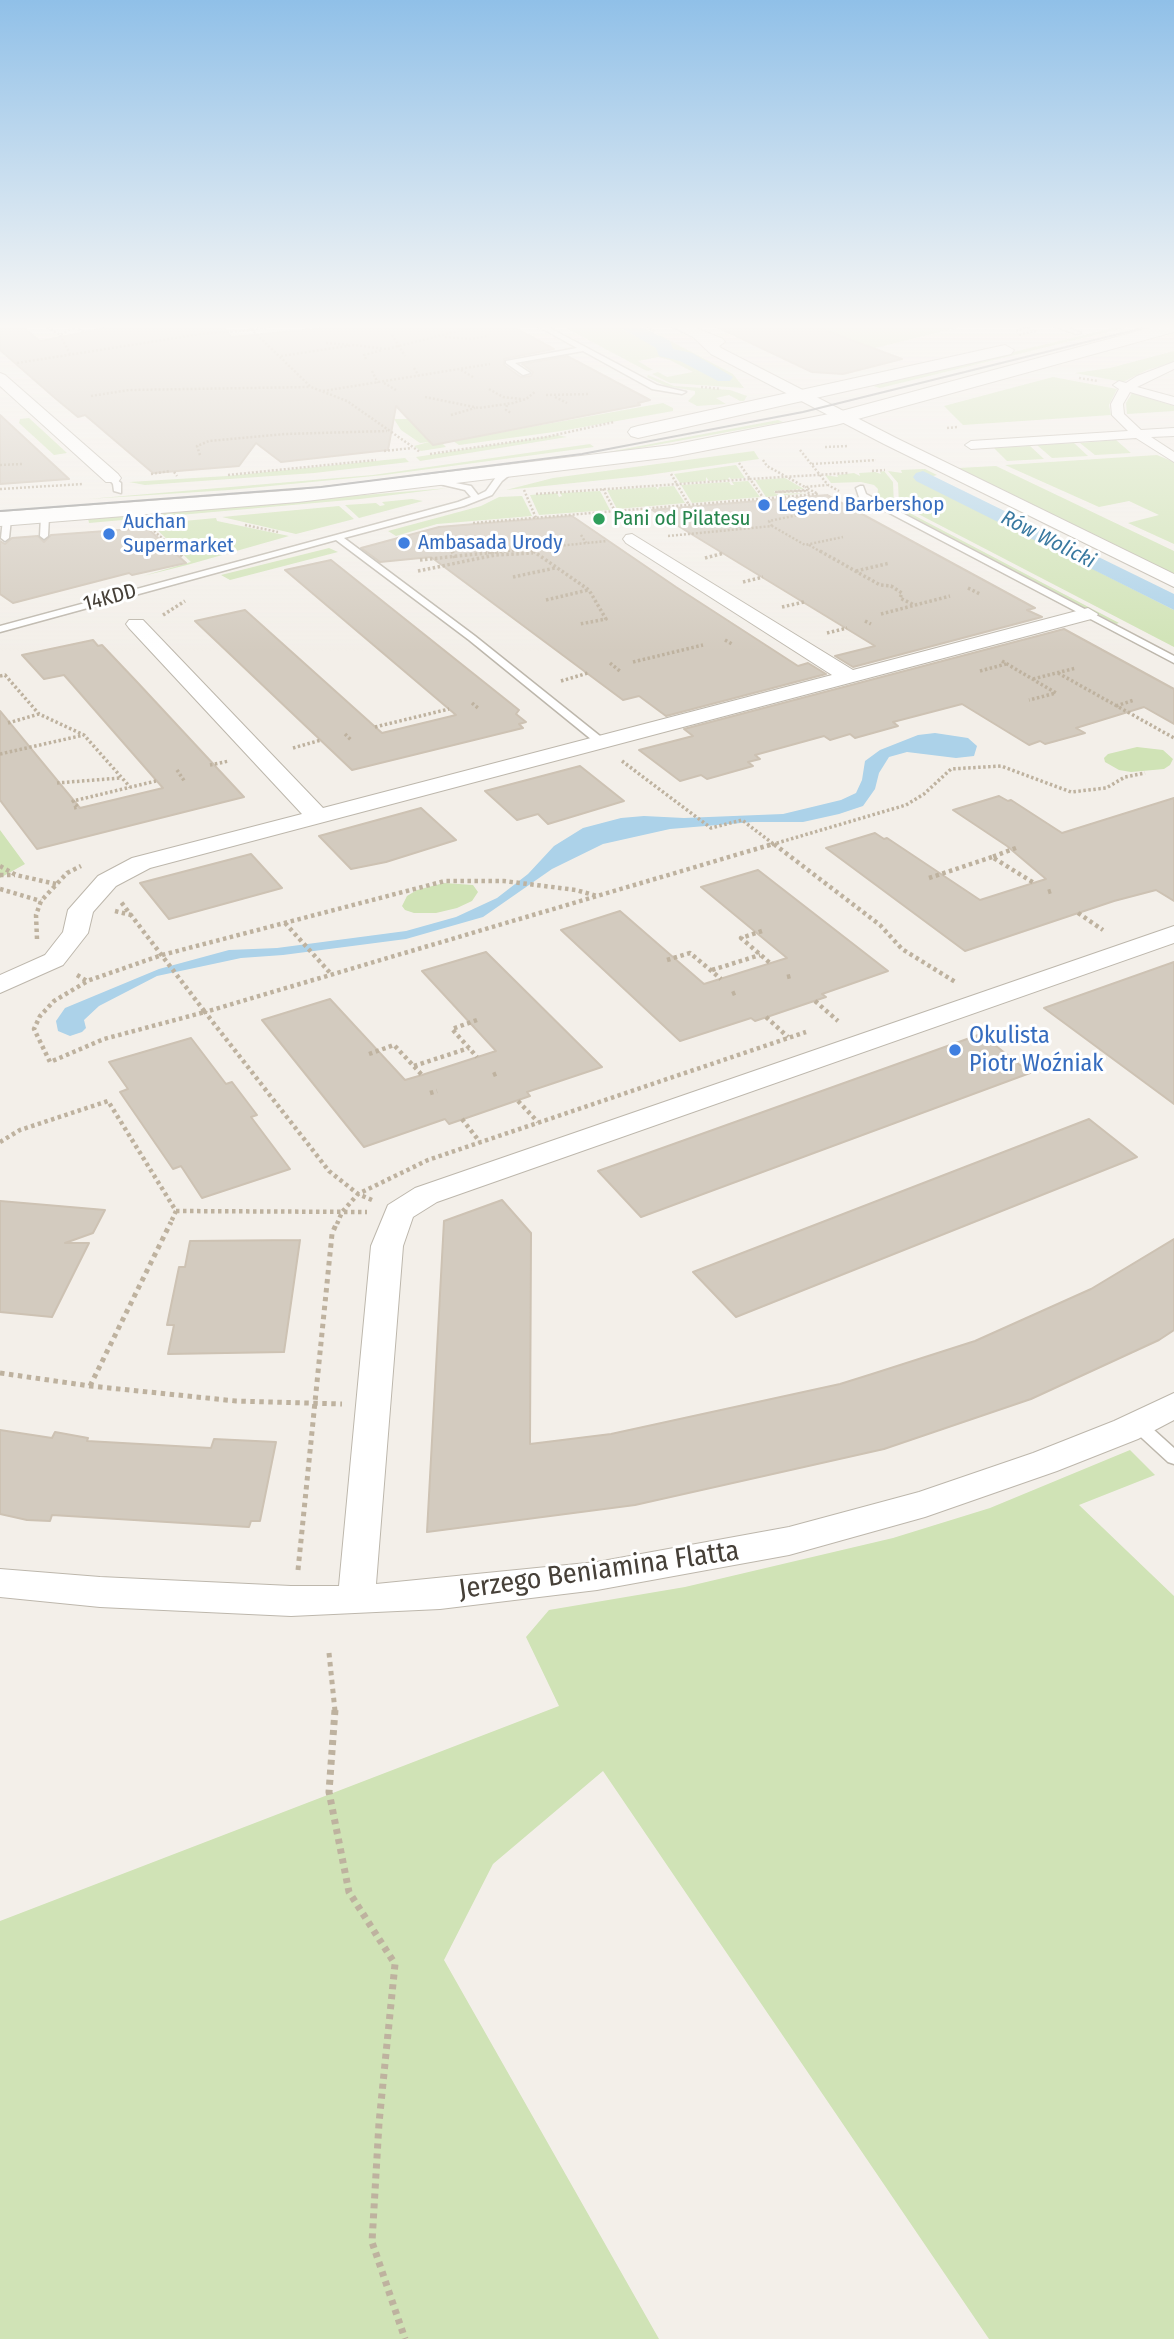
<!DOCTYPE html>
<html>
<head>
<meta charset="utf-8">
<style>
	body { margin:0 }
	canvas { display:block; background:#f3efe9 }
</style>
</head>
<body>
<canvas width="1174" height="2339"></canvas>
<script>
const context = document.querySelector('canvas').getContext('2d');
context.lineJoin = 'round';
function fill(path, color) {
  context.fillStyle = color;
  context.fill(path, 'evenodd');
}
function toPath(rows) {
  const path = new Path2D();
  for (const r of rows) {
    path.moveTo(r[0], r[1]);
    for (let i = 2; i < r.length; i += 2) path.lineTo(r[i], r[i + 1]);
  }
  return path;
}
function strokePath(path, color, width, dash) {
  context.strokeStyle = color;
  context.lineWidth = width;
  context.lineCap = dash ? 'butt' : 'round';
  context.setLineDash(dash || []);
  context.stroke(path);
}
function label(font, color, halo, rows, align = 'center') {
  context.font = font + ' "Fira Sans Condensed",sans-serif';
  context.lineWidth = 6;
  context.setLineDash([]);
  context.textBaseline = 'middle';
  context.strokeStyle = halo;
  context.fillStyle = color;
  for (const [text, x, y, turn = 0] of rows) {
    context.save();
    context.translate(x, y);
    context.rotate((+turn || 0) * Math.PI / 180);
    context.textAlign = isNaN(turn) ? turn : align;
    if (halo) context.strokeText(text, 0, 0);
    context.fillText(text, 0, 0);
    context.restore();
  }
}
fill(toPath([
	[560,325,614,325,660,348,668,355,678,357,716,377,725,377,723,375,725,374,690,357,666,352,669,346,652,338,661,336,733,374,744,388,670,383,652,374,658,372,667,377,693,372,670,360,658,357,638,361,653,370,647,371],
	[811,325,968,325,831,359],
	[1125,325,1136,325,880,388,873,386],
	[1174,351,1174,362,1147,370,1123,382,1075,373,1110,368],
	[648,375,674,386,730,390,747,396,744,401,740,401,729,395,716,398,726,404,697,406,688,401,695,394,695,391,666,386,647,377],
	[1053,377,1117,389,1109,405,1111,415,963,425,944,406],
	[1132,393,1174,406,1174,411,1127,414,1126,403],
	[663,403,673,408,673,411,561,431,459,445,453,441],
	[29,418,67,453,54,455,19,423,20,419],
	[394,419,412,419,433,445,442,443,446,447,421,451,414,446,429,442,420,443,401,430],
	[778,420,783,422,584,458,252,496,603,453],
	[557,435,567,437,420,461,416,457],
	[1116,440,1131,453,1095,455,1080,443],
	[1074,443,1088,456,1052,458,1037,445],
	[590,444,594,447,384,475,229,490,88,499,373,475],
	[1030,446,1044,459,1007,461,994,448],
	[754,451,759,459,641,476,506,490,553,478],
	[1157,455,1174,462,1174,544,1128,523,1159,515,1129,501,1099,507,1005,465],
	[405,458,409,462,314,473,145,485,129,482,227,476],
	[736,465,745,478,731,479,729,477,728,480,709,481,706,477,706,481,680,483,674,474],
	[996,466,1174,551,1174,575,958,468],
	[925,469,937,475,917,480,1174,610,1174,647,899,504,898,483,888,471,902,473,901,470],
	[884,471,893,482,894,506,877,498,878,489,874,485,861,482,831,483,825,475,838,477,837,475,854,473,860,476,859,473,875,472,881,474,880,472],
	[785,478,804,489,774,491,776,494,807,493,766,497,755,480],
	[748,481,760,497,692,503,681,485,729,482,731,485,734,485,732,482],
	[674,486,685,503,617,509,607,490,656,487,658,490,659,487],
	[449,488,360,499,89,523,88,518],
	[600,491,610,510,539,515,530,495,557,493,559,497,562,496,560,493],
	[522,496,532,516,437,524,396,536,388,531,481,506,499,497],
	[412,499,423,501,359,518,345,505,376,503,380,506,385,505,382,502],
	[339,506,354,519,296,534,222,517],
	[897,509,902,509,1119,623,1116,624],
	[216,518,217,521,289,536,187,565,143,576,191,562,151,524],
	[329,548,338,552,230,580,221,575],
	[1137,747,1163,750,1173,759,1170,765,1164,769,1131,772,1119,770,1105,762,1104,758,1108,754],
	[0,830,25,864,0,878],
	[444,883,473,885,478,892,472,901,457,908,436,913,414,913,405,910,402,906,407,896,417,890],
	[1130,1450,1155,1475,1079,1505,1174,1596,1174,2339,989,2339,603,1771,493,1864,444,1960,659,2339,0,2339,0,1921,559,1706,526,1637,549,1610,685,1587,893,1538,990,1508]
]), '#d0e3b6');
fill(toPath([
	[935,733,968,738,977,746,974,756,956,758,907,752,889,757,879,773,875,789,863,806,839,814,803,822,753,822,670,829,603,844,552,869,483,917,406,939,283,955,241,958,157,976,99,1006,84,1020,86,1028,82,1032,70,1036,58,1031,56,1021,65,1008,159,969,229,950,277,948,406,931,456,917,497,898,528,874,554,846,583,828,621,818,644,816,684,818,783,814,841,800,856,793,862,780,865,761,880,750,918,735]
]), '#acd2e9');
fill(toPath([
	[616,325,637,325,670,341,673,349,692,353,733,377,730,381,718,381,680,361,659,356,656,348,616,325],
	[923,471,1174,594,1174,610,916,481,913,477,916,473,923,471]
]), '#acd2e9');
const building = toPath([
	[0,325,20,325,40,341,121,325,222,325,231,337,357,325,510,325,554,349,504,359,504,365,521,377,531,376,533,372,522,364,567,356,650,400,638,403,640,405,433,445,396,406,388,450,281,462,256,443,239,466,153,473,85,415,78,417,55,398,0,350,0,325],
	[713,325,811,325,902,359,843,374,812,372,713,325],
	[0,415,69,479,0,484,0,415],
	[827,495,1035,608,1027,610,1042,617,853,667,835,656,875,646,652,510,827,495],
	[572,516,676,587,798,666,808,663,826,674,666,716,639,696,623,700,431,557,380,562,361,548,439,527,572,516],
	[147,528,186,563,132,575,129,573,13,603,0,594,0,541,5,544,12,538,38,536,44,542,51,535,147,528],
	[331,560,519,710,516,714,526,722,519,724,523,728,352,770,195,621,245,610,382,733,456,715,285,570,331,560],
	[1064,629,1174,689,1174,724,1144,707,1076,728,1085,733,1045,744,1040,741,1029,745,962,704,893,722,898,726,855,738,850,734,830,740,824,736,755,755,760,759,748,762,753,766,707,779,701,775,680,781,639,750,693,736,684,729,1064,629],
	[93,640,98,646,102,645,138,683,244,797,37,849,0,800,0,711,80,808,163,788,64,675,44,679,22,655,93,640],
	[580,766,624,801,548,824,538,814,517,820,485,791,580,766],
	[999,796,1008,801,1011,800,1062,833,1174,798,1174,901,1156,890,1114,901,965,951,826,848,875,833,884,839,887,838,980,900,1046,879,1007,846,953,810,999,796],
	[421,808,456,840,386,862,351,869,319,836,421,808],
	[251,854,282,888,169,919,140,883,251,854],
	[758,870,888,971,822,994,826,997,755,1021,751,1018,680,1041,561,930,620,911,704,984,787,958,701,887,758,870],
	[486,952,602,1067,527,1092,530,1096,449,1124,445,1119,364,1147,262,1020,330,999,405,1080,422,1075,496,1051,422,971,486,952],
	[1174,962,1174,1104,1044,1008,1174,962],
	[981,1034,1030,1073,641,1217,598,1171,981,1034],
	[191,1038,226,1084,232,1082,257,1115,251,1117,290,1169,202,1198,181,1166,173,1169,120,1092,128,1089,109,1062,191,1038],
	[1089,1119,1137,1157,736,1317,693,1272,1089,1119],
	[502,1200,531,1233,530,1444,611,1434,840,1384,872,1374,975,1341,1091,1289,1174,1239,1174,1330,1159,1340,1031,1399,884,1449,635,1505,427,1532,444,1221,502,1200],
	[0,1201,105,1210,93,1233,65,1243,89,1243,52,1317,0,1312,0,1201],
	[300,1240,284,1352,168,1354,174,1325,167,1325,179,1267,185,1267,190,1241,300,1240],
	[0,1430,52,1438,55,1432,88,1438,87,1441,211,1448,214,1439,276,1442,260,1521,251,1521,249,1527,52,1515,50,1521,27,1520,0,1514,0,1430]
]);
fill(building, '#d3cbbf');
strokePath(building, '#cdc2b3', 2);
const service = toPath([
	[536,325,544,325,657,385,686,392,682,394,652,389,583,351,515,363,530,373,523,375,506,363,506,361,577,348,536,325],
	[1051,325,1061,325,1081,333,1076,334,1051,325],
	[505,471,512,473,502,481,492,495,464,506,344,538,475,636,605,740,605,744,597,744,469,640,336,540,0,632,0,626,458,502,471,497,465,490,435,483,435,479,471,486,478,495,486,491,496,477,505,471],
	[112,476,121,483,121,493,114,491,113,484,108,478,112,476],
	[860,486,863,486,866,494,1174,656,1174,663,859,497,856,488,860,486],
	[45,513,49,516,48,536,44,539,40,536,41,516,45,513],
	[7,516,11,519,9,538,5,541,1,538,3,519,7,516],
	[1137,1418,1143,1420,1174,1448,1174,1464,1168,1462,1131,1428,1129,1424,1131,1420,1137,1418]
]);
const pedestrian = toPath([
	[1174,362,1174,369,1137,387,1174,397,1174,405,1130,392,1123,404,1124,414,1141,430,1174,428,1174,436,1151,437,1174,452,1174,462,1136,438,971,449,965,445,971,441,1128,431,1112,415,1111,404,1119,389,1113,385,1119,381,1126,383,1137,376,1174,362]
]);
const minor = toPath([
	[669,325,689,325,723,339,725,342,719,346,721,348,896,438,1174,574,1174,587,884,444,711,354,693,337,669,325],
	[0,373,5,375,118,474,121,478,118,482,106,482,0,386,0,373],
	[632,534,853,670,1088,608,1098,614,1095,618,150,868,116,886,93,912,88,933,63,965,0,993,0,975,45,955,63,932,68,910,98,876,132,858,302,814,129,628,126,624,129,620,143,620,323,808,832,675,626,543,623,539,626,535,632,534],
	[1174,926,1174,943,437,1202,413,1217,403,1246,376,1584,597,1562,789,1527,919,1492,1033,1453,1114,1421,1174,1393,1174,1420,1138,1439,1057,1471,925,1517,789,1555,597,1590,440,1609,291,1616,100,1607,0,1597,0,1569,100,1577,291,1586,339,1586,371,1246,388,1205,415,1188,1174,926]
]);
const tertiary = toPath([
	[1161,325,1174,325,1174,332,836,425,672,457,298,502,0,526,0,512,298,490,672,445,834,413,1161,325],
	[1005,345,1014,350,1011,354,638,438,631,436,628,432,631,428,638,426,1005,345]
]);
strokePath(service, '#bdb7ac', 3);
strokePath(pedestrian, '#bdb7ac', 2);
strokePath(minor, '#bdb7ac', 2);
strokePath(tertiary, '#bdb7ac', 2);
strokePath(toPath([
	[44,325,60,335,77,325],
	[246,325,252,330,274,325],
	[318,325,320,329],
	[642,325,654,331],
	[75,327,85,332],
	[1016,331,1032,326],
	[60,335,70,354],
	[392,335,405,356],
	[1019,335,1038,330],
	[445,337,470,339,489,336],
	[326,343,350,345],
	[281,356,354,345,387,349,470,328],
	[366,359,364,355,383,350],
	[17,363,201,334,252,330,311,387,347,401,420,452],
	[414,368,419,376],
	[461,370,473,377],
	[372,371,378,383],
	[1079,378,1098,381],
	[384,383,396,390],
	[701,387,721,389],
	[489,389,503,397,521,399],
	[323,391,490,364],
	[546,395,590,394],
	[91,396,129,390,310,387],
	[425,397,479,408,513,403,526,399,536,391],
	[555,397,567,403],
	[507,405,506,410,511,413],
	[451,415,475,408],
	[947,428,958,427],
	[825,447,848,446],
	[800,450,828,485,839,491],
	[384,451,412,448],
	[430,454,546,437,614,422],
	[200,455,197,446,209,441,285,434,387,431],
	[763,460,767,466,805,487,827,485],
	[812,464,876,460],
	[0,465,22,464],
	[872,471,885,470],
	[174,472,177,476],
	[151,474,170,471],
	[671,474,689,505],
	[228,475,376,460],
	[0,489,83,484],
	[603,489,615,511],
	[524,490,536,518],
	[808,490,776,492,805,491,811,494],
	[536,494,750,479,739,463],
	[764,499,750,479,849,473],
	[473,523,818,494,805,487],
	[245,525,278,532],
	[772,526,769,521,803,514],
	[154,531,179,553],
	[581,535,586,543],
	[668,536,772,526,805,545,843,537],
	[504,542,507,550],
	[809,545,823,553],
	[449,546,453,553],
	[528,548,535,553],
	[488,553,607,541]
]), '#beb29f', 2.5, [2, 2]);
strokePath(toPath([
	[177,551,184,558],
	[452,551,455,558],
	[533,551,589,590,606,619,580,624],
	[820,551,880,585,891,586,902,593,900,598,914,605],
	[705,558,724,553],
	[420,560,505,551],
	[418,571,495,555,533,553],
	[856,571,890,563],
	[513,577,555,568],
	[743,582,763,577],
	[968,588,980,594],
	[546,600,588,590],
	[782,607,804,602],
	[881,614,950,596],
	[163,615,185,601],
	[865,621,871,624],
	[827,633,847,628],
	[725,640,732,644],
	[1002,661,1056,693,1029,700],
	[633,662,703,645],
	[610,663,621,672],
	[980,671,1006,664],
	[1058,673,1174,738],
	[0,676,5,675,39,714,84,735,130,787],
	[1033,679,1076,668],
	[561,681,588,673],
	[472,703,478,708],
	[1116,706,1134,700],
	[8,723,39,714],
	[375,727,449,709],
	[345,734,351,740],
	[293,748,321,740],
	[0,754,84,735],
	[622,761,711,828,742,820,776,846],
	[210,765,229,761],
	[177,770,185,782],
	[57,783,120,778],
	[74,808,78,807,73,801,156,781],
	[767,846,906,805,924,794,951,769,1001,766,1071,792,1106,788,1125,777,1145,773]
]), '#beb29f', 3.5, [2.5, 2.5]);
strokePath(toPath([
	[774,844,880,925,902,949,957,983],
	[1016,848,992,857,1034,883],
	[0,866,16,875,56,884],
	[0,875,15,875],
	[929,878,992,857],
	[0,889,41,901],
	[1048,892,1051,891],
	[115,911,131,915],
	[1078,913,1103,930],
	[285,923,332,975],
	[762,931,741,938,770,963],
	[37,939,36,915,41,901,67,873,81,866],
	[667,960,690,953,721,979],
	[712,970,760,955],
	[77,975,87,981,162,955,445,881,504,881,576,890,597,896],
	[787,977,791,976],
	[86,982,54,1001,40,1016,34,1029,50,1062,104,1039,205,1012,121,902],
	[732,994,737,992],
	[815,1001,838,1021],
	[766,1017,788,1037],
	[477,1020,452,1029,477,1057],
	[369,1054,394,1045,422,1075],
	[414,1066,469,1048],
	[493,1075,498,1073],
	[430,1093,437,1091],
	[518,1101,538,1122],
	[462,1119,480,1142],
	[0,1142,20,1130,108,1101,176,1211,170,1224],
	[372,1200,358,1194,329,1171,205,1012,773,844],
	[176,1211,367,1212],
	[337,1224,342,1212,358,1194,428,1160,806,1032]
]), '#beb29f', 4.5, [3.5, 3.5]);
strokePath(toPath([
	[0,1373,90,1386,236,1401,342,1404],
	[90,1386,171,1222],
	[298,1570,332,1234,337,1222],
	[329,1653,335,1711]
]), '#beb29f', 5, [4.5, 4.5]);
strokePath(toPath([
	[335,1710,329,1792,349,1892,395,1964,379,2123,372,2242,405,2339]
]), '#beb29f', 7, [5, 5]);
fill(service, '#fff');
fill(pedestrian, '#fff');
fill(minor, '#fff');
fill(tertiary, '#fff');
strokePath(toPath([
	[0,511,321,487,582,454,803,412,1155,325]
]), '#979797', 2);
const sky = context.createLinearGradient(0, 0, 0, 653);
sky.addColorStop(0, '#90c0e8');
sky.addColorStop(0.5, '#faf8f5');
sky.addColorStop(1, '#faf8f500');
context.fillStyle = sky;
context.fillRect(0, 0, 1174, 653);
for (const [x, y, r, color] of [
	[764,505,7,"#3f7fe0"],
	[599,519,7,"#2e9e5b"],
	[109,534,7,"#3f7fe0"],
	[404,543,7,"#3f7fe0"],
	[955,1050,7,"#3f7fe0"]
]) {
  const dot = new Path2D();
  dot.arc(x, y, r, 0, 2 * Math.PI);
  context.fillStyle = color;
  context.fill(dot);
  strokePath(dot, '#fff', 2.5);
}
label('21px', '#366cbe', '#fff', [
	["Legend Barbershop",778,505],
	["Auchan",123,522],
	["Supermarket",123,546],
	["Ambasada Urody",418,543]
], 'left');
label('21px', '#27864d', '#fff', [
	["Pani od Pilatesu",613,519]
], 'left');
label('italic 21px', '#3a79a0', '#fff', [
	["Rów Wolicki",1048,540,27]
]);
label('21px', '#464038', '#fff', [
	["14KDD",110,598,-15]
]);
label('24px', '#366cbe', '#fff', [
	["Okulista",969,1036],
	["Piotr Woźniak",969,1064]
], 'left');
label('28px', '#464038', '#fff', [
	["Jerzego Beniamina Flatta",599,1571,-8]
]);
</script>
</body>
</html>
